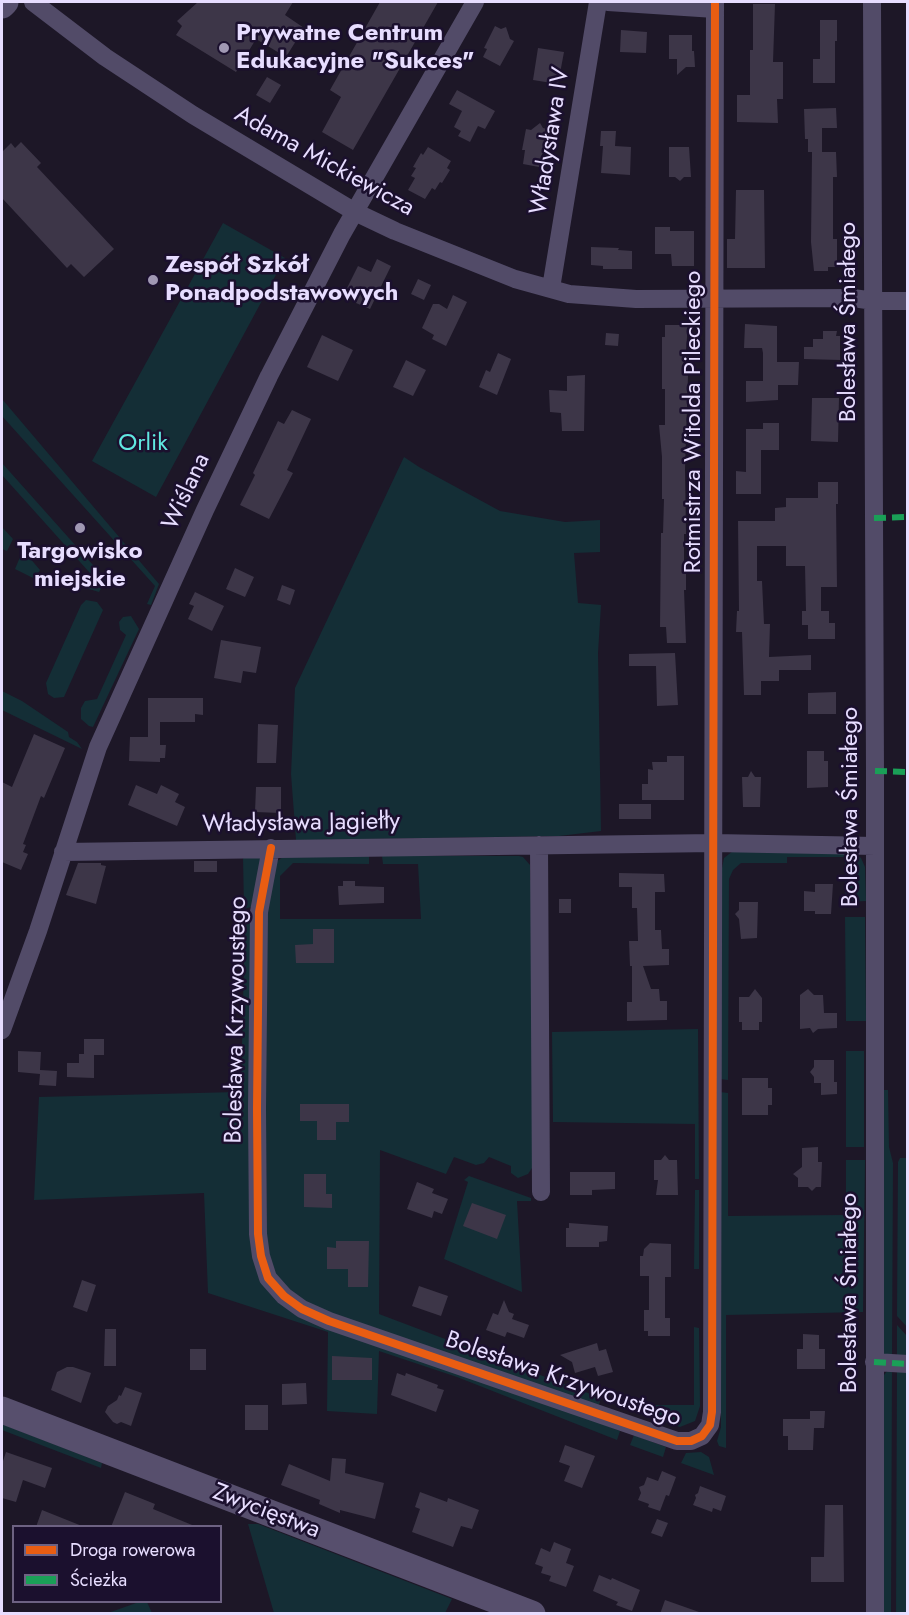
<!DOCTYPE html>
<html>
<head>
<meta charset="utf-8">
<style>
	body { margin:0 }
	#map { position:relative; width:909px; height:1615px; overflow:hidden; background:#1d1727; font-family:Jost,sans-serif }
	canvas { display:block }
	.frame { position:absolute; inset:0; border:3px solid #e7ddff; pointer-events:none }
	.legend { position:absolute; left:12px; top:1525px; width:210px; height:78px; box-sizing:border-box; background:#1b102e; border:2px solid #6d6282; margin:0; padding:8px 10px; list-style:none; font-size:18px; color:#e7ddff }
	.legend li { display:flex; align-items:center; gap:12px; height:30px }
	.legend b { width:30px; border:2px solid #6d6282 }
</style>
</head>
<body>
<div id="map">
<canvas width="909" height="1615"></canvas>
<div class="frame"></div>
<ul class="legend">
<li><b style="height:8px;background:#e95d12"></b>Droga rowerowa</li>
<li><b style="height:8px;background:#1a9f57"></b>Ścieżka</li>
</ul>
</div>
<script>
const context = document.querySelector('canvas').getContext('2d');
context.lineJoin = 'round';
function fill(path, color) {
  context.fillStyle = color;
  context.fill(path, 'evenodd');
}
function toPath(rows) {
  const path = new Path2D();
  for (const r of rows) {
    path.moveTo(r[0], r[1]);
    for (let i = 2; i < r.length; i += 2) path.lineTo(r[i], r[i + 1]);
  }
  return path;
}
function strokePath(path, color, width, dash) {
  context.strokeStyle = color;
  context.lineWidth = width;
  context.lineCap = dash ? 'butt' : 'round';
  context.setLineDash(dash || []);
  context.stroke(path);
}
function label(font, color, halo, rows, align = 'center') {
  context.font = font + ' Jost,sans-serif';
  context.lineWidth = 5;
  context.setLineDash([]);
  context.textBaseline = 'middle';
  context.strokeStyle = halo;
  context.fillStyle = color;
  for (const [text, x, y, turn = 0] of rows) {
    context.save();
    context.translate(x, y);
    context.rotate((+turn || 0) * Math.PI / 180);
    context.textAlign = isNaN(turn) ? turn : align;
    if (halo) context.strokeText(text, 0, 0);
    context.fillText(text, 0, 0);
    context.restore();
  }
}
fill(toPath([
	[223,223,285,258,156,497,92,461],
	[2,399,159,584,151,605,147,604,155,586,2,416],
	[404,457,419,467,500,511,565,522,600,520,600,552,574,553,578,603,601,605,598,653,601,831,559,836,296,840,291,774,295,688],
	[2,463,109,583,108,586,102,587,99,592,79,586,72,581,98,582,2,475],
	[2,527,13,539,7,551,2,549],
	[23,550,40,570,35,579,15,569],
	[86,600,97,602,103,610,64,697,54,698,48,694,46,683,81,605],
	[131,616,139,629,93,727,89,726,81,719,81,708,85,701,97,699,126,635,120,630,119,622,123,617],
	[2,691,22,701,68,732,69,737,77,742,82,749,2,710],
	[733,851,854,852,861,858,865,867,866,901,845,902,845,857,787,857,787,863,741,863,733,870,729,879,728,1080,720,1079,722,868,724,858],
	[243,856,256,856,261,859,256,901,251,907,244,909],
	[284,856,369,856,369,864,293,863,280,876,280,919,421,919,418,864,383,864,382,856,519,856,523,857,530,865,530,880,534,880,532,1168,528,1174,518,1178,511,1173,511,1166,489,1157,484,1163,476,1165,454,1157,446,1174,380,1150,379,1314,601,1398,598,1408,331,1317,284,1289,267,1258,264,922,276,862],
	[845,917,865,917,866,1021,846,1021],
	[245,918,251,918,252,1092,271,1291,620,1431,617,1440,457,1377,379,1351,377,1414,327,1411,328,1332,208,1293,204,1193,34,1200,39,1097,237,1092,241,1088],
	[698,1029,699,1179,695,1179,695,1124,553,1122,552,1032],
	[846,1051,864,1051,864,1147,846,1147],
	[881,1090,888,1090,889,1147,893,1163,892,1356,885,1355,883,1353],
	[720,1092,728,1093,728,1216,846,1215,846,1160,865,1160,863,1312,726,1315,726,1448,719,1446,717,1441,721,1427,721,1409,719,1315],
	[900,1158,908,1158,907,1327,897,1316,898,1162],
	[469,1176,531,1198,531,1201,517,1201,522,1292,444,1259,468,1182,464,1180],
	[695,1190,699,1190,699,1269,694,1269],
	[897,1325,907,1336,907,1357,897,1356],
	[694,1327,699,1328,700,1406,695,1421,680,1427,629,1410,630,1405,694,1405],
	[892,1370,891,1614,883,1613,884,1375,887,1371],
	[897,1371,908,1372,908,1613,896,1614],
	[2,1424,102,1463,101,1468,2,1430],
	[634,1435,666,1447,663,1457,630,1445],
	[701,1452,709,1457,714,1475,681,1463,686,1453],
	[248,1524,258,1524,452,1599,445,1613,274,1613],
	[139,1602,147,1602,152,1613,108,1613]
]), '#142e36');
fill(toPath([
	[198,2,293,2,285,15,304,28,286,57,256,39,236,72,176,35,182,26,177,21],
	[380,2,438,2,353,150,322,132,341,97,330,90],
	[753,4,775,4,773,62,783,62,783,99,777,99,778,123,737,122,737,95,750,95,750,50,753,50],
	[820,20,837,20,837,41,835,41,835,83,813,83,813,59,820,59],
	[495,26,501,29,506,27,510,39,514,41,500,66,483,57,487,49,484,48],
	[621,30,647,32,646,53,620,52],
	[669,35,692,35,692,51,694,51,695,67,686,67,677,75,677,59,669,59],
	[538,48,564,52,558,84,533,80],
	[267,77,281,85,270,103,256,95],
	[457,90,495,111,485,129,478,126,470,142,458,136,461,131,454,127,462,111,449,104],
	[836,108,837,128,822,128,822,152,836,152,837,177,833,177,833,239,837,239,837,267,828,267,828,271,814,271,811,242,812,152,808,152,808,139,805,139,804,109],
	[540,123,543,128,550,130,545,154,542,154,539,167,523,164,525,150,522,150,526,129,531,130],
	[601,131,616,131,615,146,631,147,630,175,601,173,603,146,600,146],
	[21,142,41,163,37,167,114,249,84,277,71,264,67,268,2,198,2,152,11,143,15,148],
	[428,147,451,161,447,168,450,170,442,183,440,182,435,190,432,188,425,199,408,190,415,178,411,176,416,168,413,167,421,153,423,155],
	[669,147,689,147,691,177,684,177,680,181,675,177,669,177],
	[736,190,764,190,765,268,727,268,727,239,735,239],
	[655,227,670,227,670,231,694,231,694,266,672,266,671,254,655,254],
	[591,247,619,248,618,250,632,251,632,269,603,269,603,266,591,265],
	[377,259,391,266,370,309,356,303,358,298,345,292,358,266,371,272],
	[418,279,431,285,424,300,411,294],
	[453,295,467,302,446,346,432,339,434,335,422,328,433,304,439,304,447,309],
	[745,324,777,326,777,362,799,362,798,385,778,385,778,400,746,402,746,381,763,381,763,353,762,348,744,348],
	[665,325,688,325,684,375,688,375,685,469,686,534,684,534,684,565,686,565,686,590,684,590,686,643,667,643,666,627,660,627,661,533,663,533,664,499,662,499,662,457,659,425,665,425,665,389,662,389,662,337,665,337],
	[823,331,837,331,836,336,840,336,840,360,804,359,804,347,813,347,813,339,823,339],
	[606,333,619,334,618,346,605,345],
	[322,335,353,350,338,381,307,367],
	[498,353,511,359,497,395,479,387,486,370,490,372],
	[406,360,426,370,413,396,393,387],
	[585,375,584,431,562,431,561,413,550,412,549,390,567,391,567,376],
	[812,398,839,398,838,442,811,441],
	[292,410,311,419,287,470,293,473,269,519,240,505,255,475,253,473,278,421,284,424],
	[763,423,779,423,779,450,761,450,761,494,736,494,736,471,746,472,746,429,763,429],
	[818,482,838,482,838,504,836,504,837,587,821,587,821,611,829,611,829,623,835,623,835,639,808,639,808,625,802,625,802,611,806,611,805,566,786,566,786,546,757,546,757,581,762,581,764,624,770,624,769,657,811,655,811,670,779,670,779,681,761,681,761,695,744,695,742,632,736,632,737,611,739,611,738,521,775,521,775,508,786,507,786,498,818,498],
	[235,568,254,577,245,597,226,589],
	[282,585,295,590,290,605,277,600],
	[195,592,224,606,212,631,188,619,194,606,189,604],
	[221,640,261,647,256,673,243,671,241,683,214,678],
	[675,653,678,705,657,706,656,666,629,666,629,654],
	[836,692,836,714,808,714,808,693],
	[148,698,203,698,203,715,195,714,195,722,160,722,160,745,166,745,165,758,160,758,160,762,129,761,130,737,148,737],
	[258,724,278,725,276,763,257,763],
	[34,734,65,748,44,798,41,796,23,844,26,845,23,852,28,854,21,870,2,862,2,782,12,787],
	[807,751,824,751,824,761,828,761,828,787,807,788],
	[667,756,684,756,684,800,642,800,642,784,648,784,648,769,653,770,652,762,667,762],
	[751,771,755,777,761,777,760,807,743,807,742,777,748,777],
	[136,785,157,794,161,785,179,794,175,802,185,807,177,826,128,805],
	[256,787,281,787,281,813,255,812],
	[619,804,651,804,651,819,619,819],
	[194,861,217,861,217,872,194,872],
	[78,863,101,863,101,865,106,866,96,904,66,895],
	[619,873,664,874,665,892,655,892,655,930,661,930,662,949,669,949,669,965,643,966,651,989,659,989,660,1001,667,1001,667,1020,627,1021,627,1002,632,1002,632,966,630,966,629,941,638,941,637,908,632,908,632,887,619,887],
	[343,881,355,881,355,886,384,887,384,903,339,905,338,886,343,886],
	[815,884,833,884,831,914,815,914,815,911,804,911,804,891,815,892],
	[559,899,571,899,571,913,559,913],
	[739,902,758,902,757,938,741,939,739,919,735,914,739,910],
	[313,929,334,929,334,963,296,963,295,945,313,944],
	[755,989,762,998,762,1022,759,1022,759,1030,742,1030,742,1022,739,1022,739,997,749,997],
	[808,989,814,995,823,995,824,1013,837,1013,837,1028,818,1029,813,1033,810,1028,800,1029,800,995],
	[84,1039,104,1039,104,1055,94,1055,94,1078,67,1077,67,1063,79,1063,79,1054,84,1054],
	[18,1051,41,1052,40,1070,57,1071,56,1086,39,1085,40,1074,18,1072],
	[814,1060,834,1060,834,1082,837,1082,837,1094,821,1095,821,1083,814,1083,814,1077,810,1072,814,1067],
	[742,1078,768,1078,768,1088,772,1088,772,1105,768,1105,768,1115,742,1115],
	[300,1104,349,1104,349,1122,336,1122,336,1140,317,1140,317,1121,300,1121],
	[818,1147,818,1162,822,1162,821,1187,816,1187,812,1191,808,1187,798,1187,798,1178,793,1174,802,1167,802,1148],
	[665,1155,669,1160,677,1160,678,1195,656,1195,658,1180,654,1180,654,1160,661,1160],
	[570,1172,615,1172,615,1189,592,1190,592,1195,570,1195],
	[304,1174,326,1174,326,1194,332,1194,332,1208,304,1207],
	[417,1182,434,1189,432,1193,448,1199,442,1214,434,1211,432,1218,407,1209],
	[472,1203,506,1215,497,1239,463,1226],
	[569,1223,608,1226,607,1241,599,1242,599,1247,566,1247,566,1228,569,1228],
	[336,1241,369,1241,368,1287,348,1287,348,1269,327,1269,327,1247,336,1248],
	[650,1243,671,1244,671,1277,665,1277,665,1318,670,1318,670,1336,648,1336,648,1331,644,1331,644,1310,649,1310,649,1276,640,1276,640,1256,643,1256,644,1249],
	[82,1280,96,1285,87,1312,73,1307],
	[419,1286,448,1296,441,1316,412,1306],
	[504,1300,509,1312,514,1314,512,1319,529,1325,524,1338,507,1332,505,1337,486,1330,493,1313,498,1315],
	[105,1329,116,1329,116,1366,104,1366],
	[803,1334,819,1335,819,1349,825,1349,825,1369,797,1369,797,1349,803,1349],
	[597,1343,599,1351,606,1349,613,1372,598,1376,595,1367,575,1373,572,1362,560,1355],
	[190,1349,206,1349,206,1370,190,1370],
	[332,1356,372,1358,372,1380,332,1380],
	[67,1367,73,1367,91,1373,81,1403,51,1390,57,1372],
	[397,1373,405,1376,406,1373,438,1385,437,1388,444,1390,436,1412,391,1395],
	[306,1383,307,1404,282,1405,282,1384],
	[125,1387,142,1393,131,1426,121,1422,117,1424,113,1422,105,1412,108,1406,117,1400,119,1395,121,1396],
	[245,1405,268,1405,268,1430,245,1430],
	[810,1411,825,1411,824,1428,814,1428,813,1450,788,1450,788,1436,783,1436,783,1419,810,1419],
	[565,1445,595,1456,582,1488,564,1481,570,1466,559,1462],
	[6,1452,52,1468,45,1488,23,1480,16,1502,2,1498,2,1464],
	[332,1458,346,1459,345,1473,384,1483,375,1519,340,1510,340,1513,319,1504,320,1500,281,1485,289,1464,330,1481],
	[662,1471,676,1477,669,1496,666,1495,660,1511,648,1507,649,1504,638,1500,641,1493,639,1487,644,1485,647,1477,658,1481],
	[700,1486,726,1496,721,1511,713,1508,712,1512,693,1505,696,1498,695,1495,698,1493],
	[125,1492,155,1504,153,1509,197,1527,111,1527],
	[420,1492,447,1502,448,1498,479,1510,472,1529,461,1526,453,1547,412,1532,420,1509,415,1507],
	[825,1505,843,1505,844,1582,811,1582,811,1557,824,1557],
	[42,1510,82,1526,82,1527,36,1527],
	[657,1519,668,1523,662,1537,651,1533],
	[554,1542,571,1549,566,1563,574,1566,566,1587,549,1581,551,1576,541,1573,543,1567,535,1564,541,1548,550,1552],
	[599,1575,611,1580,612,1578,640,1590,632,1611,616,1605,618,1602,593,1591],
	[665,1600,699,1612,699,1614,660,1614]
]), '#3d3648');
strokePath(toPath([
	[33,2,105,57,193,115,355,212,395,231,515,279,569,294,636,299,853,298,874,301,908,301],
	[608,2,715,9],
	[872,2,875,771,875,1614],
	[551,288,598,2],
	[539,845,541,1192],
	[271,848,259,912,257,1109,258,1234,261,1256,268,1278,284,1296,302,1309,329,1321,677,1441,691,1441,702,1436,710,1425,712,1412,715,2],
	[63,852,714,843,875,846],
	[2,1030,38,931,98,747,205,510,269,376,342,234,475,2],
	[874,1362,908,1364]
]), '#524b68', 18);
strokePath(toPath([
	[2,5,5,2],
	[2,1410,532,1614]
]), '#574f6d', 27);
strokePath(toPath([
	[874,518,908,517],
	[875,771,908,772],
	[874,1362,908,1364]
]), '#1a9f57', 6, [12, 6]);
strokePath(toPath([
	[271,848,259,912,257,1109,258,1234,261,1256,268,1278,284,1296,302,1309,329,1321,677,1441,691,1441,702,1436,710,1425,712,1412,715,2]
]), '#e95d12', 8);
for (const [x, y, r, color] of [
	[224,48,6,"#a098b3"],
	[153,280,6,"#a098b3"],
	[80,528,6,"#a098b3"]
]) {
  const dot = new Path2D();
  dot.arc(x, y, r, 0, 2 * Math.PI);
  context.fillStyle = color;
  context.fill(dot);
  strokePath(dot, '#1b102e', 2);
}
label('bold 24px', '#e7ddff', '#1b102e', [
	["Prywatne Centrum",236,34],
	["Edukacyjne \"Sukces\"",236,62],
	["Zespół Szkół",165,266],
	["Ponadpodstawowych",165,294],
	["Targowisko",80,552,"center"],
	["miejskie",80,580,"center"]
], 'left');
label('24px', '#e7ddff', '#1b102e', [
	["Władysława IV",551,141,-81],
	["Adama Mickiewicza",324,162,29],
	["Bolesława Śmiałego",849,322,-90],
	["Rotmistrza Witolda Pileckiego",694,422,-90],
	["Wiślana",187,492,-65],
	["Bolesława Śmiałego",851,807,-90],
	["Władysława Jagiełły",301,824,-1],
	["Bolesława Krzywoustego",237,1020,-89],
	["Bolesława Śmiałego",850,1293,-90],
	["Bolesława Krzywoustego",563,1380,19],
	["Zwycięstwa",266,1512,21]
]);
label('24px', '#60e8e0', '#1b102e', [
	["Orlik",143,444]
]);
</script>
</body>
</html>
